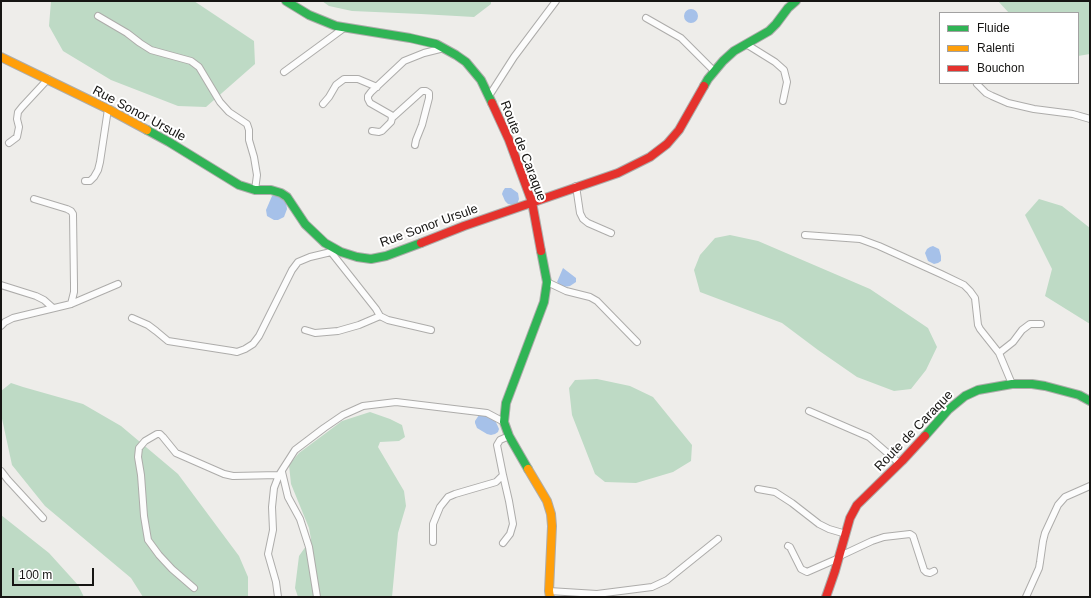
<!DOCTYPE html>
<html>
<head>
<meta charset="utf-8">
<style>
	body { margin:0 }
	#map { position:relative; width:1091px; height:598px; overflow:hidden; background:#eeedea; font-family:Arial,sans-serif }
	canvas { display:block }
	.frame { position:absolute; inset:0; border:2px solid #161513; pointer-events:none }
	.legend { position:absolute; left:939px; top:12px; width:140px; height:72px; box-sizing:border-box; background:#fff; border:1px solid #a2a1a1; margin:0; padding:5px 7px; list-style:none; font-size:12px; color:#161513 }
	.legend li { display:flex; align-items:center; gap:8px; height:20px }
	.legend b { width:20px; border:1px solid #a2a1a1 }
	.scale { position:absolute; left:12px; top:568px; width:82px; height:18px; box-sizing:border-box; border:2px solid #161513; border-top:0; padding-left:5px; font-size:12px; line-height:14px; white-space:nowrap; color:#161513; -webkit-text-stroke:3px #fff; paint-order:stroke }
</style>
</head>
<body>
<div id="map">
<canvas width="1091" height="598"></canvas>
<div class="frame"></div>
<ul class="legend">
<li><b style="height:5px;background:#30b455"></b>Fluide</li>
<li><b style="height:5px;background:#ff9f0a"></b>Ralenti</li>
<li><b style="height:5px;background:#e5322d"></b>Bouchon</li>
</ul>
<div class="scale">100 m</div>
</div>
<script>
const context = document.querySelector('canvas').getContext('2d');
context.lineJoin = 'round';
function fill(path, color) {
  context.fillStyle = color;
  context.fill(path, 'evenodd');
}
function toPath(rows) {
  const path = new Path2D();
  for (const r of rows) {
    if (r.length === 3) {
      path.moveTo(r[0] + r[2], r[1]);
      path.arc(r[0], r[1], r[2], 0, 2 * Math.PI);
      continue;
    }
    path.moveTo(r[0], r[1]);
    for (let i = 2; i < r.length; i += 2) path.lineTo(r[i], r[i + 1]);
  }
  return path;
}
function strokePath(path, color, width, dash) {
  context.strokeStyle = color;
  context.lineWidth = width;
  context.lineCap = dash ? 'butt' : 'round';
  context.setLineDash(dash || []);
  context.stroke(path);
}
function label(font, color, halo, rows, align = 'center') {
  context.font = font + ' Arial,sans-serif';
  context.lineWidth = 4;
  context.setLineDash([]);
  context.textBaseline = 'middle';
  context.strokeStyle = halo;
  context.fillStyle = color;
  for (const [text, x, y, turn = 0] of rows) {
    context.save();
    context.translate(x, y);
    context.rotate((+turn || 0) * Math.PI / 180);
    context.textAlign = isNaN(turn) ? turn : align;
    if (halo) context.strokeText(text, 0, 0);
    context.fillText(text, 0, 0);
    context.restore();
  }
}
fill(toPath([
	[51,1,194,1,254,41,255,64,206,107,178,106,111,80,63,51,49,26],
	[322,1,491,1,491,4,474,17,421,14,352,11,329,6],
	[998,1,1090,1,1090,54,1078,56,1078,13,1009,13],
	[1039,199,1062,206,1090,228,1090,324,1045,296,1052,269,1025,215],
	[730,235,758,241,870,289,928,328,937,347,926,370,911,389,894,391,857,377,818,350,782,323,700,292,694,270,700,255,715,238],
	[597,379,630,386,653,397,692,445,691,461,673,472,636,483,605,482,595,474,572,415,569,388,575,380],
	[11,383,23,387,83,404,121,426,178,474,239,556,248,577,248,597,143,597,131,578,45,506,12,465,1,414,1,391],
	[370,412,390,419,402,425,405,437,399,441,380,442,378,447,404,491,406,506,398,533,392,597,298,597,295,588,299,556,311,539,309,528,291,484,289,465,299,453,342,421],
	[1,515,49,553,78,585,84,597,1,597]
]), '#bedac5');
fill(toPath([
	[691,16,7],
	[505,188,511,188,518,193,519,199,517,205,513,205,508,204,505,201,502,194,503,191],
	[276,195,285,200,286,202,287,209,284,217,278,220,274,220,267,216,266,210,272,196],
	[933,246,939,249,941,256,941,261,938,263,934,264,928,261,925,253,927,249,930,247],
	[563,268,576,278,576,282,570,286,564,287,560,285,557,282],
	[479,415,486,415,495,420,499,429,498,432,495,434,491,435,487,434,477,428,475,423,475,421]
]), '#a6c1e9');
const street = toPath([
	[98,16,127,33,140,43,151,50,191,61,199,67,220,102,229,112,247,124,249,130,249,140,254,157,257,175,255,190],
	[646,18,681,38,714,71],
	[746,44,775,62,784,70,787,82,783,101],
	[284,72,344,28],
	[977,84,986,93,992,96,1008,103,1034,109,1073,114,1090,119],
	[489,96,514,57,556,1],
	[323,104,329,97,336,85,344,79,358,79,377,87],
	[392,118,422,91,426,91,429,93,429,98,422,125,416,140,415,145],
	[372,131,379,132,382,131,391,122,392,118,391,115,370,103,368,99,368,96,371,92,404,61,424,53,444,48],
	[9,143,17,137,19,127,17,119,18,112,22,107,48,79],
	[85,181,90,181,94,177,98,170,100,162,108,109],
	[576,186,580,213,583,219,588,223,611,233],
	[34,199,67,209,71,211,73,214,74,285,74,292,71,304],
	[805,235,860,239,879,246,941,274,964,285,970,291,975,298,978,325,980,329,999,353,1013,342,1022,330,1030,324,1041,324],
	[331,252,376,309,380,316,388,320,431,330],
	[547,282,566,291,590,297,597,301,637,342],
	[1,285,36,296,44,300,53,308],
	[132,318,148,325,156,331,168,341,232,351,237,352,245,349,253,344,259,336,292,270,298,262,310,257,331,252],
	[1,326,5,322,13,318,71,304,118,284],
	[305,330,315,333,338,331,359,325,380,316],
	[999,353,1012,384],
	[809,411,869,437,899,463],
	[1,471,8,480,43,518],
	[282,472,288,497,300,519,309,547,317,597],
	[503,475,509,501,513,524,510,534,503,543],
	[758,489,775,492,792,503,819,524,829,529,846,534],
	[433,542,433,524,440,507,448,497,455,494,496,482,503,475,497,445,500,440,509,436],
	[788,546,790,547,801,569,807,572,839,558],
	[840,556,872,541,884,537,910,534,913,536,924,570,926,572,930,573,934,571],
	[194,588,172,569,159,555,148,540,144,516,141,475,138,457,139,448,145,441,157,434,160,434,163,437,176,453,224,474,233,476,279,475],
	[549,591,597,594,652,587,667,580,718,539],
	[278,597,276,582,268,554,273,530,272,507,274,488,279,475,295,450,324,428,343,415,363,406,396,402,487,413,504,422],
	[1026,597,1039,568,1040,562,1043,541,1045,533,1058,505,1065,497,1090,486]
]);
const fast = toPath([
	[286,1,309,15,336,26,410,38,436,44,456,55,466,62,481,80,492,103],
	[704,86,708,79,723,61,734,51,769,31,776,24,788,8,796,1],
	[147,130,169,142,239,185,255,190,271,190,281,193,287,197,305,224,325,243,341,252,357,257,371,259,386,256,421,243],
	[925,436,948,410,965,396,978,390,1012,384,1032,384,1045,386,1079,395,1090,401],
	[528,469,509,436,504,422,506,403,544,302,547,282,541,251]
]);
const slow = toPath([
	[1,57,108,109,147,130],
	[528,469,547,501,551,514,552,526,549,591,550,597]
]);
const jam = toPath([
	[492,103,509,140,532,202,541,251],
	[421,243,464,226,618,173,650,157,667,144,679,130,704,86],
	[826,597,835,571,850,518,857,505,902,461,925,436]
]);
strokePath(street, '#adacaa', 8);
strokePath(fast, '#adacaa', 10);
strokePath(slow, '#adacaa', 10);
strokePath(jam, '#adacaa', 10);
strokePath(street, '#fcfcfc', 6);
strokePath(fast, '#30b455', 8);
strokePath(slow, '#ff9f0a', 8);
strokePath(jam, '#e5322d', 8);
label('13px', '#161513', '#fff', [
	["Rue Sonor Ursule",139,114,28],
	["Route de Caraque",523,151,69],
	["Rue Sonor Ursule",429,226,-20],
	["Route de Caraque",914,431,-46]
]);
</script>
</body>
</html>
